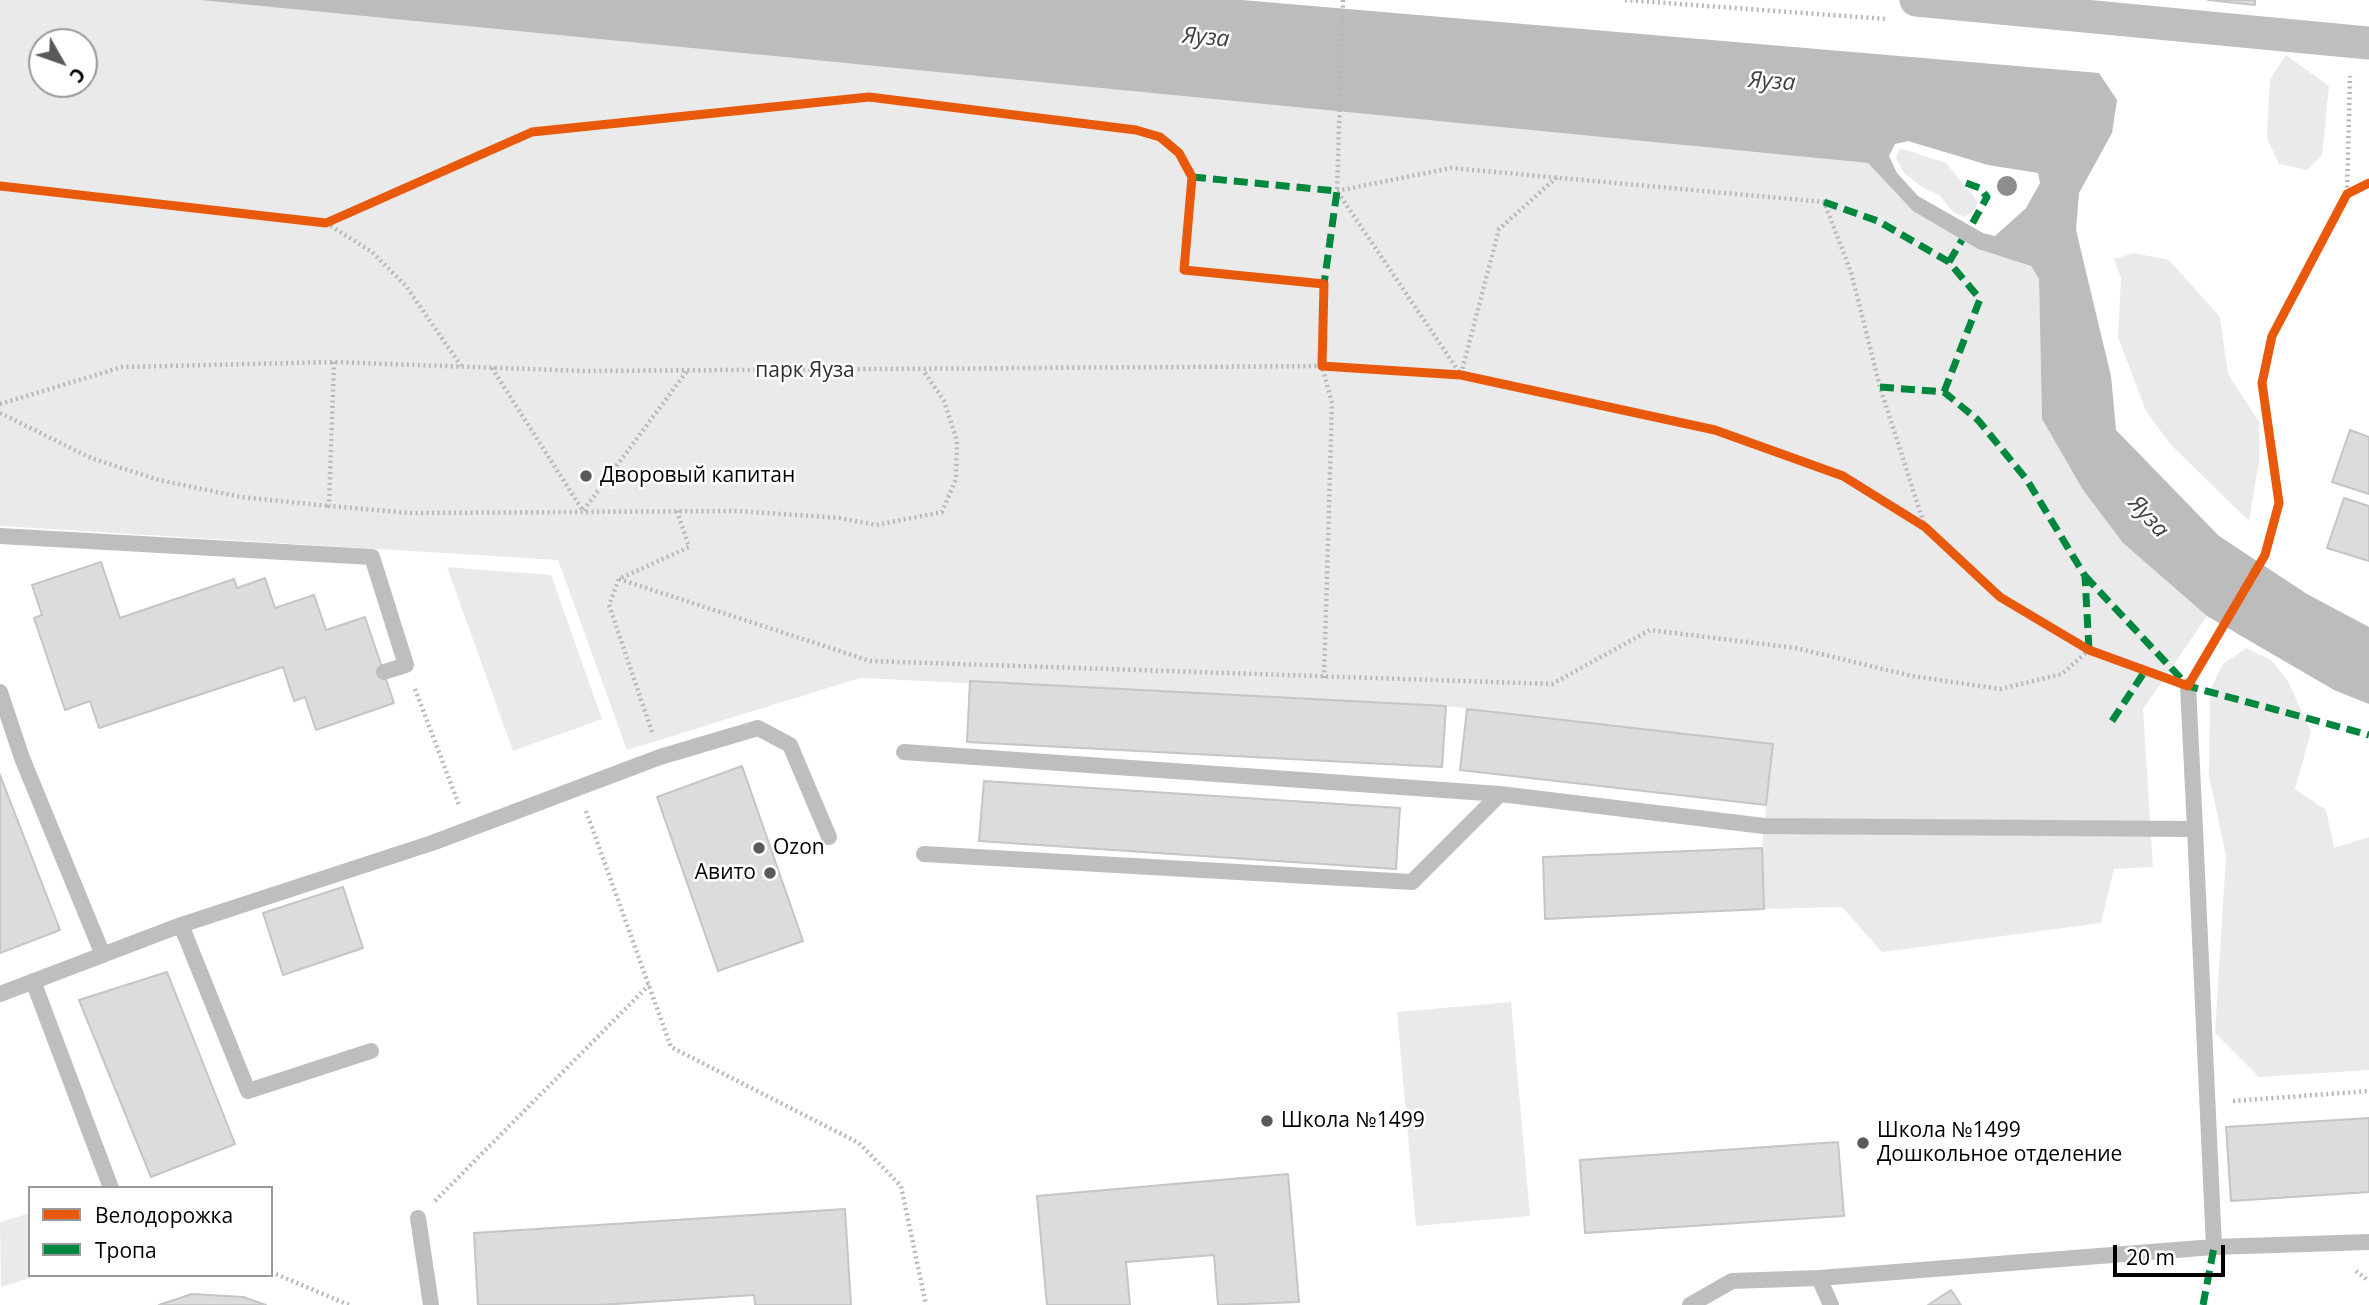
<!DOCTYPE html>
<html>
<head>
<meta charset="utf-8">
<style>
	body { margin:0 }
	#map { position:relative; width:2369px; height:1305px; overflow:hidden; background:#fff; font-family:"Open Sans",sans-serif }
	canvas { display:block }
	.legend { position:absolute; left:28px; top:1186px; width:245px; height:91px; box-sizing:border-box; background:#fff; border:2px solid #999; margin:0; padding:9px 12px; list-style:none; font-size:21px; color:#000 }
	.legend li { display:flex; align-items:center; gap:14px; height:35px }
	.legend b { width:35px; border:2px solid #999 }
	.north { position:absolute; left:28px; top:28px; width:70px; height:70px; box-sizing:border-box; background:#fff; border:2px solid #999; border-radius:50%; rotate:130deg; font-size:19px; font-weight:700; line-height:28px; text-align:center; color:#000 }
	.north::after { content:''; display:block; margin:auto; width:24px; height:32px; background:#595959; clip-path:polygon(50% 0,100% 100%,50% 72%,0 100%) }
	.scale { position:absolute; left:2113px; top:1245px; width:112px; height:32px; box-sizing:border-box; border:4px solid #000; border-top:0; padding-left:9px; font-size:21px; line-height:24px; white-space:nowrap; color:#000; -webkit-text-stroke:5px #fff; paint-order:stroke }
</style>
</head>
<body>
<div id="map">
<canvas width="2369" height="1305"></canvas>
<ul class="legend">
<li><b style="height:9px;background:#e8590c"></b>Велодорожка</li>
<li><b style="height:9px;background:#00873e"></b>Тропа</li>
</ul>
<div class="north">С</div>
<div class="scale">20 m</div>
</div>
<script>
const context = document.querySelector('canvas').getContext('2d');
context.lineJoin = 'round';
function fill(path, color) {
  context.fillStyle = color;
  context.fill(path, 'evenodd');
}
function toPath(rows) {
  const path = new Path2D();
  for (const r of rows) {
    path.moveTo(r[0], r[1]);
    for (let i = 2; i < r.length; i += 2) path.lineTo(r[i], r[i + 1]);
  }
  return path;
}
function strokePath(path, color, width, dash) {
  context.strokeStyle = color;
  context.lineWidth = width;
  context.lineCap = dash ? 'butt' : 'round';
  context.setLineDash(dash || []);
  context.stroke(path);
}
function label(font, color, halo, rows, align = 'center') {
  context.font = font + ' "Open Sans",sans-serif';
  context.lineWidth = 5;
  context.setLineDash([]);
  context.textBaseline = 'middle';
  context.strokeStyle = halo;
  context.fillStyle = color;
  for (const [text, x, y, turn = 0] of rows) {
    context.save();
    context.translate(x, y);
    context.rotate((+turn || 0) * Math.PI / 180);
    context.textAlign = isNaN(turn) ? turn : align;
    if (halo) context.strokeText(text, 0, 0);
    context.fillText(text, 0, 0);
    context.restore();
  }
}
fill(toPath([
	[0,0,200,0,1868,163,1913,211,1978,249,2031,266,2039,279,2042,419,2083,490,2123,543,2207,616,2143,709,2153,867,2114,869,2101,923,1882,952,1842,907,1764,909,1762,848,1772,744,1446,706,860,678,627,750,558,560,0,526],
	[42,42,84,42,84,84,42,84],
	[2286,55,2329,86,2322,155,2307,170,2279,164,2267,138,2270,79],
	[1900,148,1946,163,1975,198,1978,203,1973,212,1964,217,1953,212,1939,195,1922,187,1904,173,1896,158],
	[2133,253,2169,260,2220,317,2228,374,2259,422,2259,462,2249,521,2171,445,2146,411,2118,337,2121,278,2114,259],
	[447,567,551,575,602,719,513,751],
	[2246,648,2271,660,2288,681,2311,732,2295,789,2326,810,2334,848,2369,837,2369,1070,2259,1077,2215,1033,2226,856,2209,775,2210,690,2223,664],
	[1511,1002,1530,1216,1416,1226,1397,1012],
	[30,1213,30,1275,40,1275,1,1287,0,1222]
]), '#eaeaea');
fill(toPath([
	[200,0,1242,0,2099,73,2117,100,2112,133,2079,193,2076,230,2111,376,2116,430,2219,536,2307,594,2369,627,2369,704,2334,690,2207,616,2123,543,2083,490,2042,419,2039,279,2031,266,1978,249,1913,211,1868,163],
	[1908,141,1988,165,2038,173,2040,183,2026,208,1995,236,1983,233,1918,196,1897,173,1889,156,1895,144]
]), '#bcbcbc');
const building = toPath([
	[2208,0,2255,0,2255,5,2208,0],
	[2350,430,2369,437,2369,494,2332,482,2350,430],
	[2344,498,2369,506,2369,561,2327,548,2344,498],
	[101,562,120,618,234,579,237,588,265,578,275,608,314,595,326,630,365,617,394,703,316,730,305,697,294,701,283,667,99,728,90,701,65,710,34,618,42,615,32,585,101,562],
	[970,681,1446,706,1442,767,967,742,970,681],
	[1467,709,1773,744,1766,805,1460,770,1467,709],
	[742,766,803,941,718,971,657,797,742,766],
	[0,775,60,930,0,953,0,775],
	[984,781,1400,808,1396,869,979,841,984,781],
	[1762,848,1764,909,1545,919,1543,857,1762,848],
	[343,887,363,948,283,975,263,913,343,887],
	[167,972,235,1144,151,1177,79,1000,167,972],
	[2369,1118,2369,1192,2231,1201,2226,1127,2369,1118],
	[1838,1142,1844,1216,1585,1233,1580,1160,1838,1142],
	[1288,1174,1299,1302,1218,1305,1214,1255,1126,1262,1130,1305,1047,1305,1037,1196,1288,1174],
	[845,1209,851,1305,755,1305,754,1295,600,1305,478,1305,474,1233,845,1209],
	[1951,1290,1961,1305,1928,1305,1951,1290],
	[192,1294,243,1297,266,1305,159,1305,192,1294]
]);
fill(building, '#dcdcdc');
strokePath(building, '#c5c5c5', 2);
strokePath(toPath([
	[1343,0,1337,191,1461,375],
	[1625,0,1886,19],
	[1337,191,1451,168,1824,202,1851,272,1880,387,1925,527],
	[326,223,372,252,406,286,461,366],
	[1962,240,1971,226],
	[334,362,329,506,411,513,738,511,839,518,876,525,942,512,956,479,957,441,944,401,923,370],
	[492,368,583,511,687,371],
	[1461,374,1499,229,1557,177],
	[0,404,122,367,334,362,584,371,1322,366,1332,403,1324,679],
	[0,413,91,458,159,480,241,497,329,506],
	[619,579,870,661,1552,684,1650,630,1796,648,1912,676,2000,689,2062,674,2089,650],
	[2202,665,2265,555,2279,503,2262,383,2272,336,2347,194,2350,76],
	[415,689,459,805],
	[652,732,609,605,619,579,689,547,677,511],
	[586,811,671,1047,859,1143,901,1186,926,1305],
	[2233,1101,2369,1091],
	[435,1201,649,985],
	[2356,1271,2369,1281],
	[271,1272,349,1305]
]), '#b8b8b8', 4.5, [2, 3.5]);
strokePath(toPath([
	[0,536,372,557,406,665,384,672],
	[2188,686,2195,829],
	[0,692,22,758,103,955],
	[904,752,1500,794,1764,826,2195,829,2214,1247,1819,1278,1732,1281,1690,1305],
	[924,854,1412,882,1500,794],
	[181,925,248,1091,371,1051],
	[33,981,111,1188],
	[0,994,181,925,432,843,660,757,758,728,790,745,829,837],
	[418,1218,431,1305],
	[2214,1247,2369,1242],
	[1819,1278,1831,1305]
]), '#bebebe', 16);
strokePath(toPath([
	[1916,0,2369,43]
]), '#bebebe', 33);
strokePath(toPath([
	[1192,177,1337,191,1324,284],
	[1966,183,1980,188,1987,197,1971,226],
	[1824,202,1878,221,1949,262,1980,299,1944,392],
	[1949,262,1962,240],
	[1880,387,1944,392,1978,420,2027,480,2085,576,2089,650],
	[2085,576,2188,686,2369,735],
	[2112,721,2145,671],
	[2203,1305,2214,1247]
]), '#00873e', 7, [14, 7]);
strokePath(toPath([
	[0,186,326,223,532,132,869,97,1136,130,1160,137,1179,153,1192,177,1184,270,1324,284,1322,366,1461,375,1715,430,1843,476,1925,527,2000,597,2089,650,2188,686,2265,555,2279,503,2262,383,2272,336,2347,194,2369,183]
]), '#e8590c', 9);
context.fillStyle = '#8d8d8d';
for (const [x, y] of [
	[2007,186]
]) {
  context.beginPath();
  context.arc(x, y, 10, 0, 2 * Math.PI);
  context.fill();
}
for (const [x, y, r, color] of [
	[586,476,7,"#595959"],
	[759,848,7,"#595959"],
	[770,873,7,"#595959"],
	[1267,1121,7,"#595959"],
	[1863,1143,7,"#595959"]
]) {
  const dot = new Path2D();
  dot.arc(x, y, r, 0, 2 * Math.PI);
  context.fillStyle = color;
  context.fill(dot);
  strokePath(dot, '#fff', 2.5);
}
label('21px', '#2f2f2f', '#fff', [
	["парк Яуза",805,371]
]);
label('21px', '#000', '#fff', [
	["Дворовый капитан",600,476],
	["Ozon",773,848],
	["Авито",756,873,"right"],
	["Школа №1499",1281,1121],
	["Школа №1499",1877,1131],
	["Дошкольное отделение",1877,1155]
], 'left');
label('italic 23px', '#404040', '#fff', [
	["Яуза",1206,38,5],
	["Яуза",1772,82,4],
	["Яуза",2148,517,48]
]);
</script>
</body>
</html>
